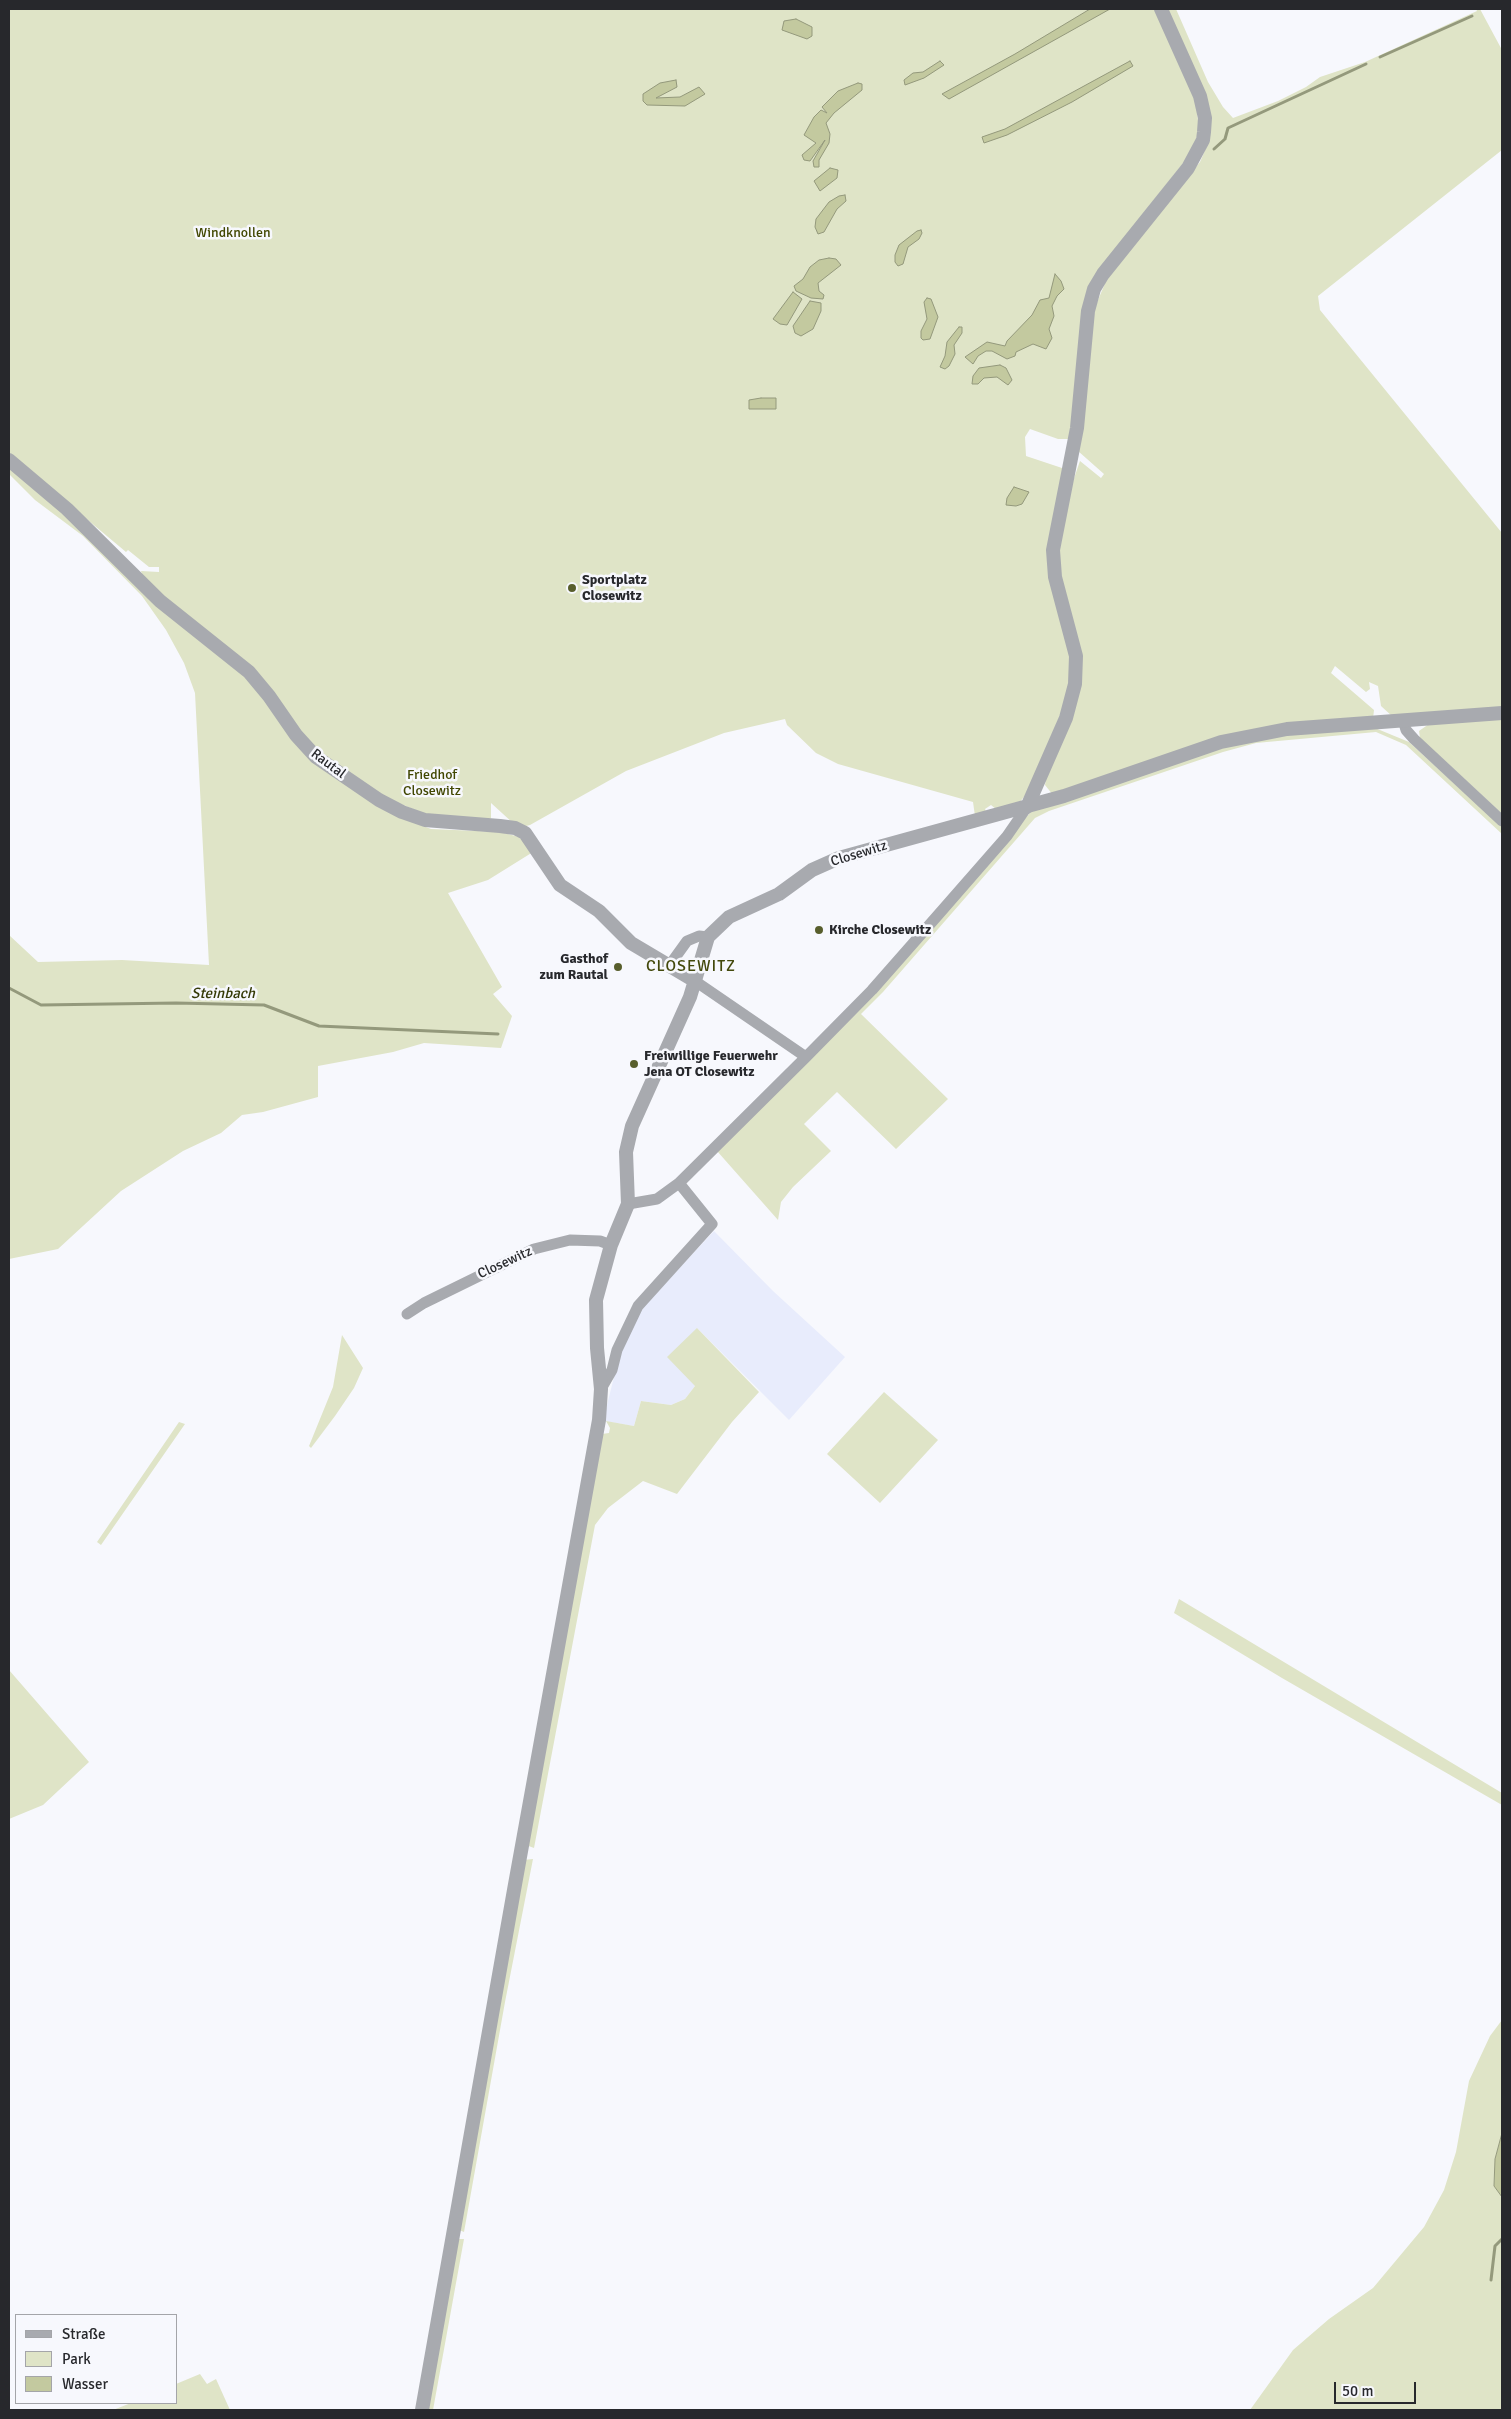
<!DOCTYPE html>
<html>
<head>
<meta charset="utf-8">
<style>
	body { margin:0 }
	#map { position:relative; width:1511px; height:2419px; overflow:hidden; background:#f7f8fd; font-family:Signika,sans-serif }
	canvas { display:block }
	.frame { position:absolute; inset:0; border:10px solid #27282c; pointer-events:none }
	.legend { position:absolute; left:15px; top:2314px; width:162px; height:90px; box-sizing:border-box; background:#f7f8fd; border:1px solid #a4a5a9; margin:0; padding:6px 9px; list-style:none; font-size:15px; color:#27282c }
	.legend li { display:flex; align-items:center; gap:10px; height:25px }
	.legend b { width:25px; border:1px solid #a4a5a9 }
	.scale { position:absolute; left:1334px; top:2382px; width:82px; height:22px; box-sizing:border-box; border:2px solid #27282c; border-top:0; padding-left:6px; font-size:15px; line-height:18px; white-space:nowrap; color:#27282c; -webkit-text-stroke:4px #f7f8fd; paint-order:stroke }
</style>
</head>
<body>
<div id="map">
<canvas width="1511" height="2419"></canvas>
<div class="frame"></div>
<ul class="legend">
<li><b style="height:6px;background:#a8aaaf"></b>Straße</li>
<li><b style="height:14px;background:#dfe4c7"></b>Park</li>
<li><b style="height:14px;background:#c3c99f"></b>Wasser</li>
</ul>
<div class="scale">50 m</div>
</div>
<script>
const context = document.querySelector('canvas').getContext('2d');
context.lineJoin = 'round';
function fill(path, color) {
  context.fillStyle = color;
  context.fill(path, 'evenodd');
}
function toPath(rows) {
  const path = new Path2D();
  for (const r of rows) {
    path.moveTo(r[0], r[1]);
    for (let i = 2; i < r.length; i += 2) path.lineTo(r[i], r[i + 1]);
  }
  return path;
}
function strokePath(path, color, width, dash) {
  context.strokeStyle = color;
  context.lineWidth = width;
  context.lineCap = dash ? 'butt' : 'round';
  context.setLineDash(dash || []);
  context.stroke(path);
}
function label(font, color, halo, rows, align = 'center') {
  context.font = font + ' Signika,sans-serif';
  context.lineWidth = 5;
  context.setLineDash([]);
  context.textBaseline = 'middle';
  context.strokeStyle = halo;
  context.fillStyle = color;
  for (const [text, x, y, turn = 0] of rows) {
    context.save();
    context.translate(x, y);
    context.rotate((+turn || 0) * Math.PI / 180);
    context.textAlign = isNaN(turn) ? turn : align;
    if (halo) context.strokeText(text, 0, 0);
    context.fillText(text, 0, 0);
    context.restore();
  }
}
fill(toPath([
	[714,1231,773,1291,845,1357,789,1420,697,1328,695,1386,685,1399,671,1405,641,1401,634,1426,603,1421,621,1349,642,1308]
]), '#e8ecfc');
fill(toPath([
	[9,9,1155,9,1196,101,1199,130,1192,152,1103,264,1072,439,1058,439,1030,429,1025,437,1026,456,1065,469,1053,522,1071,669,1065,703,1028,792,1019,803,997,810,991,805,985,809,987,814,975,816,973,802,838,764,816,753,787,725,785,719,724,733,626,771,530,825,522,827,514,824,491,803,491,818,484,821,425,814,386,798,317,752,273,694,143,577,141,571,159,572,159,567,149,567,128,550,126,552,9,454],
	[1166,9,1176,9,1208,82,1223,107,1233,118,1278,101,1306,87,1320,77,1365,62,1477,11,1476,9,1480,9,1502,50,1502,150,1318,296,1320,310,1502,533,1502,707,1393,717,1381,706,1378,686,1369,682,1370,689,1366,692,1335,666,1331,673,1374,710,1373,719,1285,725,1053,795,1045,785,1046,778,1076,702,1057,562,1073,481,1080,461,1101,478,1104,474,1078,451,1093,312,1106,281,1120,260,1200,162,1209,141],
	[9,466,247,676,291,737,400,817,431,829,501,832,519,837,533,852,488,880,448,893,502,987,493,994,512,1016,501,1048,424,1043,393,1052,318,1066,318,1097,263,1112,242,1115,221,1133,183,1151,121,1191,58,1249,9,1259,9,935,38,962,122,960,209,965,195,693,184,663,166,630,142,596,83,536,35,500,9,474],
	[1502,718,1502,814,1420,738,1419,731,1429,724],
	[1375,728,1409,742,1502,827,1502,834,1406,745,1376,732,1256,743,1223,752,1049,811,1035,818,883,992,861,1014,948,1099,896,1149,837,1092,804,1124,831,1151,793,1187,781,1202,778,1220,717,1151,1031,812,1222,747,1255,738],
	[697,1328,759,1392,732,1422,677,1494,643,1481,608,1508,595,1525,534,1848,526,1845,602,1434,609,1433,610,1428,606,1421,634,1426,641,1401,671,1405,685,1399,695,1386,667,1357],
	[342,1335,363,1368,354,1388,335,1416,311,1448,309,1446,333,1387],
	[884,1392,938,1440,880,1503,827,1454],
	[179,1422,185,1424,101,1545,97,1542],
	[1179,1599,1502,1793,1502,1805,1282,1678,1174,1613],
	[9,1670,89,1762,43,1805,9,1819],
	[533,1859,505,2002,464,2232,459,2230,523,1860],
	[1502,2020,1502,2133,1495,2159,1494,2186,1502,2197,1502,2410,1250,2410,1293,2350,1329,2319,1373,2288,1424,2227,1444,2190,1456,2152,1469,2081,1490,2036],
	[458,2239,464,2239,433,2410,427,2410],
	[200,2374,207,2384,216,2379,230,2410,113,2410,131,2403,176,2403,176,2384]
]), '#dfe4c7');
const water = toPath([
	[1090,9,1110,9,949,99,942,94,1015,54,1090,9],
	[796,19,812,27,812,36,807,39,782,30,784,21,796,19],
	[940,61,944,65,924,78,905,85,904,80,913,73,923,72,940,61],
	[1130,61,1133,66,1072,102,1007,135,984,143,982,137,1005,129,1130,61],
	[676,80,677,87,656,98,680,97,699,87,705,94,685,106,647,105,643,101,643,94,660,83,676,80],
	[858,83,862,84,862,90,834,113,826,123,830,134,829,143,819,160,819,167,814,167,813,161,825,140,810,161,804,160,802,155,816,143,804,135,814,117,821,110,827,113,822,107,838,91,858,83],
	[830,168,838,170,837,178,820,191,814,181,830,168],
	[845,195,846,201,837,209,824,232,818,234,815,227,816,219,829,202,839,196,845,195],
	[921,230,922,233,919,239,908,247,903,264,898,266,895,262,895,255,899,245,917,231,921,230],
	[829,258,836,259,841,265,818,283,819,291,824,295,823,299,811,298,796,291,794,286,803,279,810,267,819,260,829,258],
	[1055,274,1061,281,1064,289,1057,296,1052,306,1054,316,1049,329,1052,338,1046,349,1033,344,1016,352,1015,356,1007,359,992,351,986,351,978,356,973,364,965,357,987,342,1005,346,1007,341,1032,315,1040,300,1049,298,1055,274],
	[793,292,802,299,787,325,780,324,773,319,793,292],
	[927,298,931,299,938,317,930,339,923,340,921,338,921,331,927,319,924,302,927,298],
	[810,301,821,303,821,311,813,329,801,336,795,333,793,326,810,301],
	[959,327,962,327,962,333,954,345,955,354,949,366,945,369,940,367,945,356,947,342,959,327],
	[1000,365,1006,368,1012,380,1008,385,997,377,984,378,978,384,972,384,973,376,979,368,1000,365],
	[761,398,776,398,776,409,749,409,749,400,761,398],
	[1014,487,1029,492,1022,504,1016,506,1006,505,1007,498,1014,487],
	[1502,2133,1502,2197,1494,2186,1495,2159,1502,2133]
]);
fill(water, '#c3c99f');
strokePath(water, '#94997c', 1);
strokePath(toPath([
	[1380,57,1472,16],
	[1214,149,1225,139,1228,128,1366,64],
	[9,988,41,1005,176,1003,264,1005,319,1026,498,1034],
	[1491,2280,1495,2246,1502,2239]
]), '#94997c', 3);
strokePath(toPath([
	[1403,720,1406,730,1414,739,1502,821],
	[669,966,687,941,699,936,708,937],
	[695,981,806,1057],
	[628,1204,657,1199,679,1183,806,1057,872,990,938,915,1007,836,1027,807],
	[407,1314,424,1303,534,1249,570,1240,600,1241,611,1245],
	[601,1389,612,1370,617,1350,638,1306,712,1224,679,1183]
]), '#a8aaaf', 11);
strokePath(toPath([
	[9,460,67,509,160,601,249,672,269,696,296,735,316,757,379,800,402,812,425,820,500,826,515,828,525,833,560,885,599,911,631,943,695,981],
	[1027,807,1066,718,1075,684,1076,656,1055,577,1053,550,1077,428,1088,311,1094,289,1103,274,1188,168,1203,140,1204,132,1205,118,1200,96,1161,9],
	[422,2410,514,1890,599,1420,601,1389,597,1348,596,1300,611,1245,628,1204,626,1152,632,1126,690,997,708,937,729,917,779,894,812,870,839,858,1064,796,1221,742,1287,729,1502,713]
]), '#a8aaaf', 14);
for (const [x, y, r, color] of [
	[572,588,5,"#585e2c"],
	[819,930,5,"#585e2c"],
	[618,967,5,"#585e2c"],
	[634,1064,5,"#585e2c"]
]) {
  const dot = new Path2D();
  dot.arc(x, y, r, 0, 2 * Math.PI);
  context.fillStyle = color;
  context.fill(dot);
  strokePath(dot, '#f7f8fd', 2);
}
label('14px', '#404600', '#f7f8fd', [
	["Windknollen",233,233],
	["Friedhof",432,775],
	["Closewitz",432,791]
]);
label('bold 14px', '#27282c', '#f7f8fd', [
	["Sportplatz",582,580],
	["Closewitz",582,596],
	["Kirche Closewitz",829,930],
	["Gasthof",608,959,"right"],
	["zum Rautal",608,975,"right"],
	["Freiwillige Feuerwehr",644,1056],
	["Jena OT Closewitz",644,1072]
], 'left');
label('14px', '#27282c', '#f7f8fd', [
	["Rautal",328,764,37],
	["Closewitz",859,854,-17],
	["Closewitz",505,1263,-25]
]);
label('italic 15px', '#353a07', '#f7f8fd', [
	["Steinbach",223,994]
]);
context.letterSpacing = '1px';
label('16px', '#43490c', '#f7f8fd', [
	["CLOSEWITZ",691,967]
]);
context.letterSpacing = '0px';
</script>
</body>
</html>
